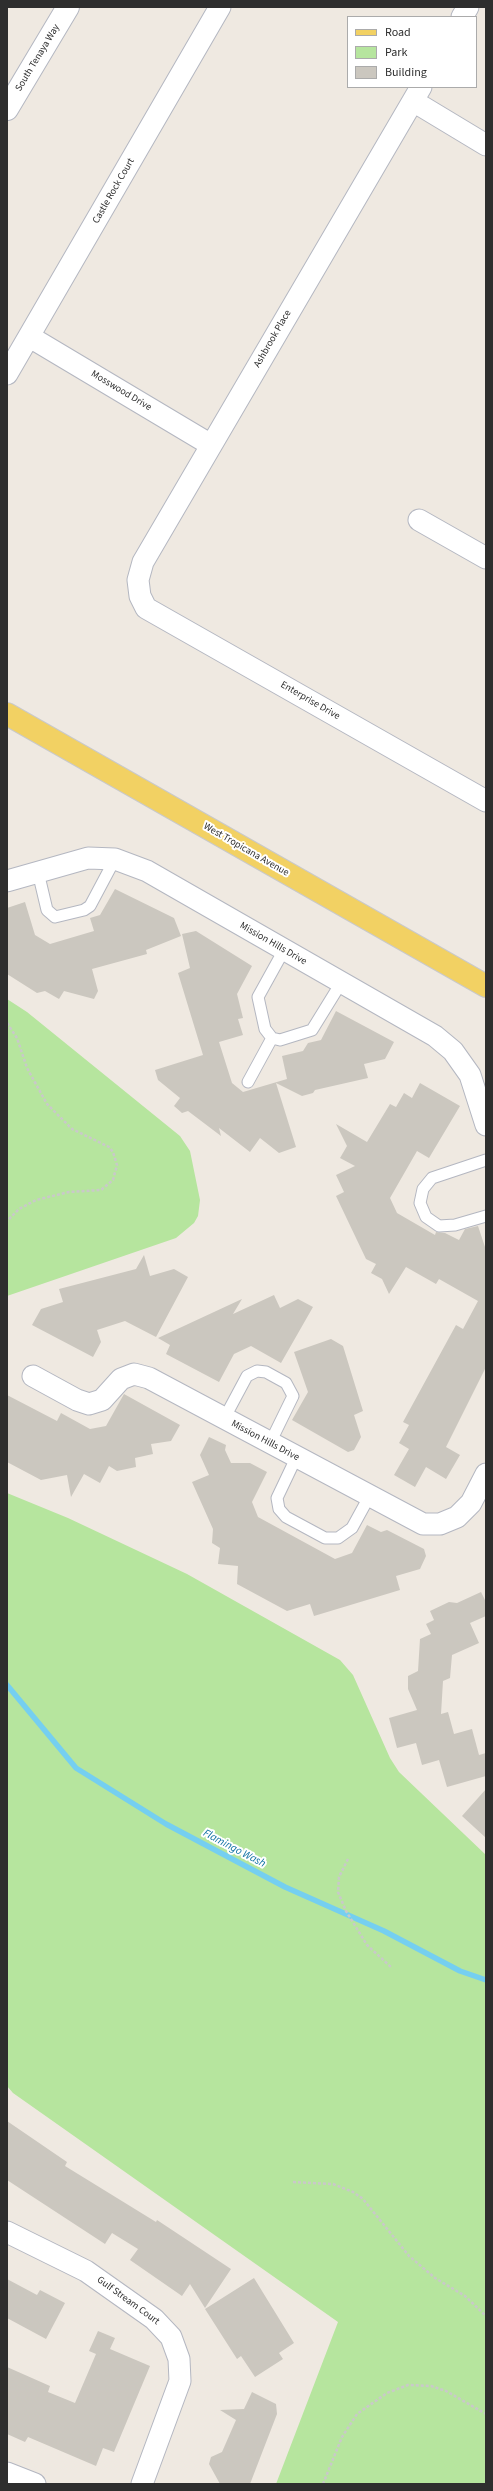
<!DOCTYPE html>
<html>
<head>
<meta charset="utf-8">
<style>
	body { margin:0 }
	#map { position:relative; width:493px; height:2491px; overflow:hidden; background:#efe9e1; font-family:"Source Sans 3",sans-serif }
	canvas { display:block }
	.frame { position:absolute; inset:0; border:8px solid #2e2e2e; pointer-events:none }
	.legend { position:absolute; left:347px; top:16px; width:130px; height:72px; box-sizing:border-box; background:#fff; border:1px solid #ababab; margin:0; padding:5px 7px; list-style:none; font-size:12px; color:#2e2e2e }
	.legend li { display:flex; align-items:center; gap:8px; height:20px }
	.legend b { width:20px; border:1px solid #ababab }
</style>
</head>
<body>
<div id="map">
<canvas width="493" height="2491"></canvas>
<div class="frame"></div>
<ul class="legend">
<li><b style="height:5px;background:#f2d163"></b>Road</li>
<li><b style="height:11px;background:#b6e59e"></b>Park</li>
<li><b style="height:11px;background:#cbc7bf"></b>Building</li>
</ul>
</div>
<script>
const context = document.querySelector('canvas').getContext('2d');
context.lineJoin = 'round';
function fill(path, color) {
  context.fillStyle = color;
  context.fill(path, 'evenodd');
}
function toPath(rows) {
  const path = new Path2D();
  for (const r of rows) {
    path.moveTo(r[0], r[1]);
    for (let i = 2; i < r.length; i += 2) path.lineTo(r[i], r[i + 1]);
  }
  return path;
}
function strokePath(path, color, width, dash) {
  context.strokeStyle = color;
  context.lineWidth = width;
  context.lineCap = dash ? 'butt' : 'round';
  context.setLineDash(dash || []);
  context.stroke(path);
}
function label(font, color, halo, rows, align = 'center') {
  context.font = font + ' "Source Sans 3",sans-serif';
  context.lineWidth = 4;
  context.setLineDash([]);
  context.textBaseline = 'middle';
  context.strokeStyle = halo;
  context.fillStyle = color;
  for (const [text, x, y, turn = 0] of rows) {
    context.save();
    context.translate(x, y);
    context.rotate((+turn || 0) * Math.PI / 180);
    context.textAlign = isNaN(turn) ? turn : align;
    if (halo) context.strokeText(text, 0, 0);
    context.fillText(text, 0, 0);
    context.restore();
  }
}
fill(toPath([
	[7,999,27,1012,180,1136,190,1151,200,1200,198,1216,194,1223,176,1238,7,1296],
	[7,1493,68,1518,187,1574,340,1660,353,1675,390,1758,399,1772,486,1855,486,2484,276,2484,338,2322,13,2093,7,2086]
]), '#b6e59e');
strokePath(toPath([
	[7,1685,76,1768,166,1824,285,1887,384,1931,460,1971,486,1980]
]), '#75cff0', 5.5);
fill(toPath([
	[115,889,174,918,181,936,146,950,147,954,92,969,98,991,94,999,64,991,59,999,45,991,37,993,7,974,7,908,25,902,35,935,50,944,94,931,90,918,100,915],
	[196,931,252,966,237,994,243,1018,238,1019,243,1035,219,1042,232,1083,243,1092,287,1079,282,1056,303,1051,308,1043,321,1040,336,1011,394,1042,385,1059,364,1064,368,1078,315,1090,313,1093,302,1096,276,1083,296,1147,279,1153,260,1138,250,1152,219,1128,221,1136,188,1111,182,1113,174,1106,180,1098,158,1080,155,1070,203,1055,178,973,190,968,182,934],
	[420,1083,460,1106,429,1158,417,1151,390,1198,397,1213,435,1235,436,1232,445,1233,459,1240,465,1229,478,1226,486,1250,486,1367,446,1447,460,1455,446,1479,426,1467,415,1487,394,1475,409,1449,399,1443,409,1425,403,1422,456,1325,463,1329,478,1301,439,1279,436,1284,406,1267,389,1294,382,1279,371,1273,376,1264,366,1259,336,1196,344,1192,336,1175,355,1166,340,1158,347,1146,336,1124,367,1142,390,1104,396,1107,404,1093,412,1098],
	[144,1255,150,1276,174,1269,188,1277,156,1337,125,1321,97,1330,101,1342,93,1357,32,1325,41,1309,63,1302,59,1289,136,1269],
	[274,1295,280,1308,298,1299,313,1307,281,1363,251,1346,234,1354,219,1382,166,1354,170,1345,158,1338,242,1299,233,1314],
	[331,1339,343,1346,363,1411,354,1415,361,1437,354,1450,348,1452,292,1420,308,1392,294,1352],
	[124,1394,180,1425,171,1441,151,1444,153,1454,135,1458,136,1467,117,1471,109,1466,100,1483,84,1474,71,1497,67,1475,41,1480,7,1462,7,1395,57,1421,61,1413,90,1429,106,1426],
	[209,1437,226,1445,225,1450,231,1463,250,1463,267,1472,252,1502,258,1517,335,1559,352,1553,367,1525,381,1532,387,1530,424,1549,426,1556,420,1569,396,1576,400,1590,314,1616,310,1604,287,1611,237,1584,238,1566,218,1564,220,1548,212,1543,213,1529,192,1482,209,1475,200,1455],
	[481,1592,486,1602,486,1616,470,1623,479,1643,452,1655,450,1678,443,1681,441,1714,448,1712,454,1734,472,1729,479,1755,486,1753,486,1776,447,1787,439,1760,422,1765,416,1743,397,1748,389,1718,417,1710,408,1689,408,1676,418,1671,420,1639,431,1634,426,1624,434,1620,430,1611,449,1602,457,1603],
	[486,1789,486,1838,462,1816],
	[7,2121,67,2162,65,2166,156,2222,157,2220,231,2269,205,2308,190,2284,182,2296,130,2260,138,2249,112,2233,105,2244,7,2180],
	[254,2278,294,2343,279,2353,283,2359,255,2377,241,2356,237,2359,205,2309],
	[7,2279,37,2295,40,2290,65,2303,46,2339,7,2318],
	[98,2331,115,2338,110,2349,150,2366,114,2452,103,2448,96,2466,28,2437,25,2442,7,2434,7,2367,50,2386,48,2392,75,2403,96,2354,89,2351],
	[252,2392,276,2404,277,2414,250,2484,220,2484,209,2464,211,2457,222,2452,236,2420,220,2410,244,2409]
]), '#cbc7bf');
const service = toPath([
	[38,872,47,910,55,917,84,910,90,906,115,859],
	[284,950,258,997,265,1029,272,1038,280,1040,312,1030,341,983],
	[248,1082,272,1038],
	[486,1160,432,1178,423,1189,420,1203,426,1217,439,1226,455,1225,486,1216],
	[224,1419,247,1376,257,1371,266,1372,286,1383,293,1396,270,1443],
	[296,1458,277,1498,279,1509,286,1517,325,1538,338,1538,352,1528,369,1497]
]);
const minor = toPath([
	[462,17,468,7],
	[421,87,143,562,138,580,140,596,146,608,486,801],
	[413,101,486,145],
	[30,337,211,445],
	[7,374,220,7],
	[419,520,486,558],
	[7,881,88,858,115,859,147,871,435,1036,453,1051,470,1075,486,1125],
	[33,1376,77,1400,89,1404,102,1400,121,1379,134,1374,149,1378,423,1524,440,1524,457,1517,471,1503,486,1474],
	[7,2232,86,2271,154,2319,171,2337,179,2359,180,2381,142,2484],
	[7,2473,35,2484]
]);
const tertiary = toPath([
	[7,109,68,7]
]);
const primary = toPath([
	[7,714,486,986]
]);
strokePath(service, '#b4b7c1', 13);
strokePath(minor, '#b4b7c1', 23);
strokePath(tertiary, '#b4b7c1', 24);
strokePath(primary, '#c9c9c9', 24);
strokePath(toPath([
	[7,1023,17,1038,27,1068,47,1104,72,1129,109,1147,113,1152,117,1165,113,1180,101,1190,69,1192,36,1200,19,1209,7,1221],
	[348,1859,339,1877,338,1892,346,1911,367,1945,392,1968],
	[293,2182,333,2184,353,2192,363,2199,409,2256,435,2278,465,2296,486,2316],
	[323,2484,342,2437,357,2414,387,2393,408,2385,431,2386,446,2391,486,2414]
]), '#c9c9c9', 2.5, [3, 2]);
strokePath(service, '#fff', 11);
strokePath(minor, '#fff', 21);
strokePath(tertiary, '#fff', 22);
strokePath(primary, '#f2d163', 22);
label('10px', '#2e2e2e', '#fff', [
	["South Tenaya Way",38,58,-59],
	["Castle Rock Court",114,191,-60],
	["Ashbrook Place",273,339,-60],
	["Mosswood Drive",121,391,31],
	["Enterprise Drive",310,701,30],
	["West Tropicana Avenue",246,850,30],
	["Mission Hills Drive",273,944,30],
	["Mission Hills Drive",265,1441,28],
	["Gulf Stream Court",128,2301,36]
]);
label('italic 11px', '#0d6fa3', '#fff', [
	["Flamingo Wash",234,1849,28]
]);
</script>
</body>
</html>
